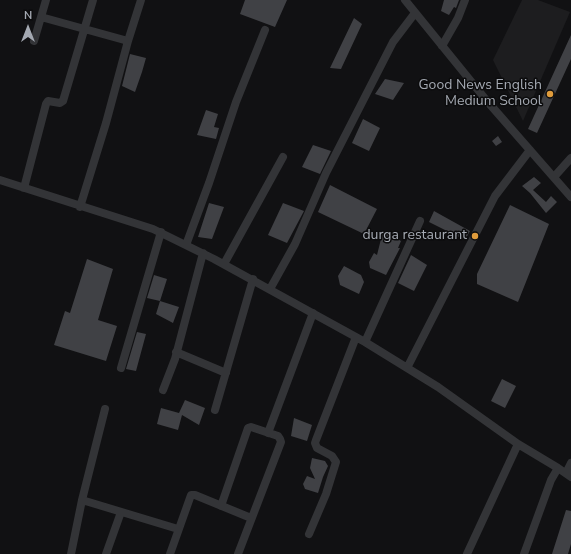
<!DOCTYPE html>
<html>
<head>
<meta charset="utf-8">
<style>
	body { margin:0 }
	#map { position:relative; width:571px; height:554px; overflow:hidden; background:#111113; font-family:"Nunito Sans",sans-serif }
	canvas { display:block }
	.north { position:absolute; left:8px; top:8px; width:40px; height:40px; -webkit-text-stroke:3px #0c0c0d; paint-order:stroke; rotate:0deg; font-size:11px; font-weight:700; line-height:16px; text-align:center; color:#a4a9b2 }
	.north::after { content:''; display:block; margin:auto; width:14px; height:18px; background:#a4a9b2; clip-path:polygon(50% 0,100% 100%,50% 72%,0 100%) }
</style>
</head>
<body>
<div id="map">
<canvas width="571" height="554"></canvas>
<div class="north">N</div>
</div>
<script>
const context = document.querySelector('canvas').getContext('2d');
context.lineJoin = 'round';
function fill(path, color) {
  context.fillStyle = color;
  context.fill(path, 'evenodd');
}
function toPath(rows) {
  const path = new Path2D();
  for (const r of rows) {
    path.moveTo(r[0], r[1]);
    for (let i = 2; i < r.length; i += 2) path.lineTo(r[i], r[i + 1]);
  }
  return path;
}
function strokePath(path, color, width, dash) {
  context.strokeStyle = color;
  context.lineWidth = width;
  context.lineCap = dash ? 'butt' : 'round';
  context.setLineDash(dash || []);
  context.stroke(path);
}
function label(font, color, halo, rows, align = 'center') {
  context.font = font + ' "Nunito Sans",sans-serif';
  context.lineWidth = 3;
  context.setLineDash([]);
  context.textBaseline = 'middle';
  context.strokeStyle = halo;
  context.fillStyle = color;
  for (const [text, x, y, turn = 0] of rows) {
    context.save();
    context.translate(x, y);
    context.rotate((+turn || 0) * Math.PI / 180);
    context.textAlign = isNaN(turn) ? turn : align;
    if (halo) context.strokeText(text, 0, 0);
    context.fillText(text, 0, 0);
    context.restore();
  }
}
fill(toPath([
	[522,0,538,0,570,12,523,121,493,60]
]), '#1d1d1f');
fill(toPath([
	[245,0,287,0,275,27,240,14],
	[444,0,459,0,456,8,454,7,449,15,441,11],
	[354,18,362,24,341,69,330,68],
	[571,35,571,59,537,133,528,129],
	[130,54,146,58,142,72,135,92,122,86],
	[385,79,404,83,393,100,375,94],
	[206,110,218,114,214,127,219,128,216,139,197,135],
	[363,119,380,128,369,151,352,143],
	[498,136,502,142,496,146,492,141],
	[313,145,331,151,320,174,302,167],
	[534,177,541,183,533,190,546,202,551,196,557,202,546,213,530,193,522,186],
	[330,185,377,209,364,234,318,212],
	[209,203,224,207,212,239,198,237],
	[283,203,304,211,287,243,268,235],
	[510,205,549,224,518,302,477,284,477,274],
	[434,211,470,231,465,240,429,222],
	[383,231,401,241,398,248,400,248,386,275,370,268,369,262,374,253,377,255],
	[411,255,427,265,414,291,398,283],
	[87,259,113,269,98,320,117,326,106,361,54,345,65,311,70,313],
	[344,266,361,275,364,282,359,294,340,285,338,276],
	[154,275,167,279,160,301,147,298],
	[160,301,179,307,173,323,156,314],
	[137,332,146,334,136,371,126,369],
	[502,379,516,386,505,408,491,401],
	[185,400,205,408,199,425,182,415,178,430,157,424,161,408,179,413],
	[294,418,312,425,307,441,291,436],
	[312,458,325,461,328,466,323,477,318,493,305,489,303,484,307,476,315,479,310,468],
	[566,510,571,511,571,544,568,554,552,554]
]), '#404145');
strokePath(toPath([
	[405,0,487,101,571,197],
	[41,17,128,41],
	[34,41,46,0],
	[442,46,458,18,465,0],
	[554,177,571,158],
	[0,180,153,229,214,259,365,342,438,387,518,444,558,468,571,477],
	[24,188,46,104,48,101,60,103,63,101,93,0],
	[80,207,106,123,128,41,141,0],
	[186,245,209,183,236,102,265,30],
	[224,264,283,157],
	[270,289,295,244,326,173,393,42,415,13],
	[365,342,420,221],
	[176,352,226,373],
	[121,368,161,232],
	[407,368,495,196,530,150],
	[163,390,175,359,203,253],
	[215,410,253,279],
	[268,433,313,313],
	[566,473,571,463],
	[82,500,178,529],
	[221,506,248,428,251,427,278,436,280,439,281,442,238,554],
	[309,534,326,494,336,462,332,456,317,448,315,443,316,440,356,337],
	[71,554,82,500,105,409],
	[106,554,121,512],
	[170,554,191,495,195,495,251,518],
	[467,554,518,444],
	[524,554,551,480,558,468]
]), '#333437', 8);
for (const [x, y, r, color] of [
	[550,94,4,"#e09c3c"],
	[475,236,4,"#e09c3c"]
]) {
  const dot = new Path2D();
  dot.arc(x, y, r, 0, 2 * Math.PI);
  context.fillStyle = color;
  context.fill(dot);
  strokePath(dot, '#0c0c0d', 1.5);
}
label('14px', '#a4a9b2', '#0c0c0d', [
	["Good News English",542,86],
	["Medium School",542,102],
	["durga restaurant",467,236]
], 'right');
</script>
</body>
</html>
